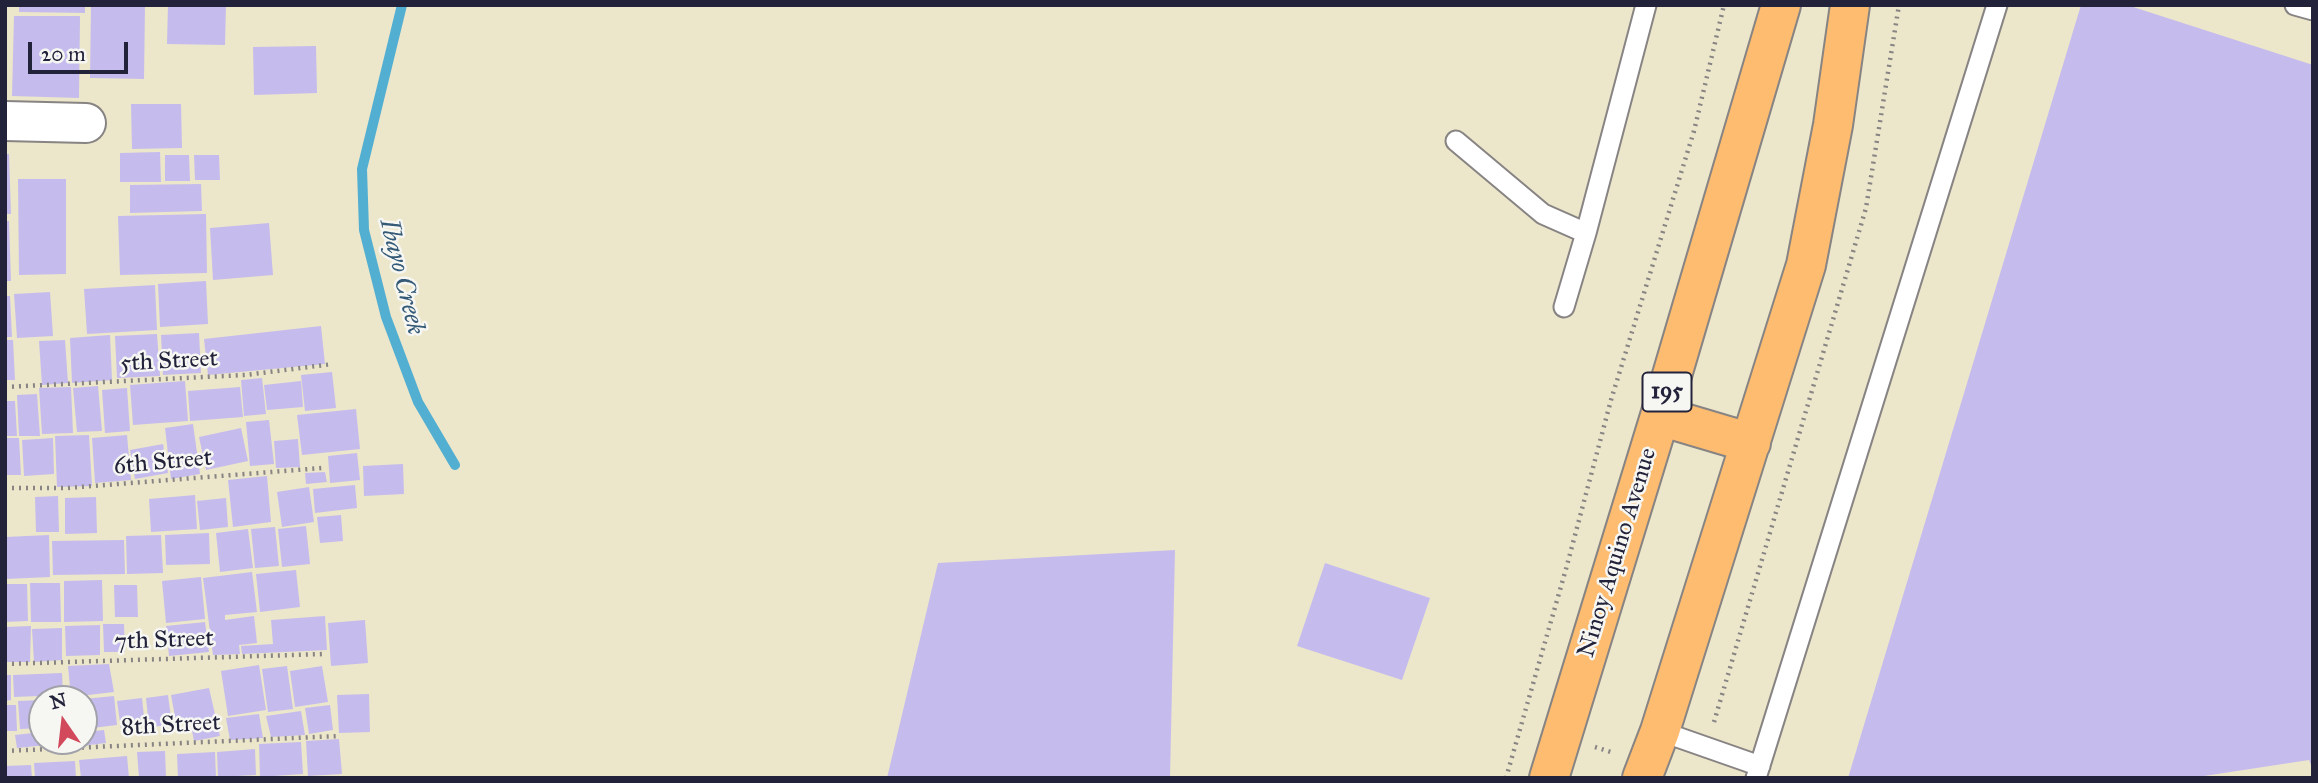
<!DOCTYPE html>
<html>
<head>
<meta charset="utf-8">
<style>
	body { margin:0 }
	#map { position:relative; width:2318px; height:783px; overflow:hidden; background:#ece6cb; font-family:"IM FELL Great Primer",serif }
	canvas { display:block }
	.frame { position:absolute; inset:0; border:7px solid #22223b; pointer-events:none }
	.north { position:absolute; left:28px; top:685px; width:70px; height:70px; box-sizing:border-box; background:#f6f6f2; border:2px solid #a1a1a9; border-radius:50%; rotate:346deg; font-size:19px; font-weight:700; line-height:28px; text-align:center; color:#22223b }
	.north::after { content:''; display:block; margin:auto; width:24px; height:32px; background:#d1495b; clip-path:polygon(50% 0,100% 100%,50% 72%,0 100%) }
	.scale { position:absolute; left:28px; top:42px; width:100px; height:32px; box-sizing:border-box; border:4px solid #22223b; border-top:0; padding-left:9px; font-size:21px; line-height:24px; white-space:nowrap; color:#22223b; -webkit-text-stroke:5px #f6f6f2; paint-order:stroke }
</style>
</head>
<body>
<div id="map">
<canvas width="2318" height="783"></canvas>
<div class="frame"></div>
<div class="north">N</div>
<div class="scale">20 m</div>
</div>
<script>
const context = document.querySelector('canvas').getContext('2d');
context.lineJoin = 'round';
function toPath(rows) {
  const path = new Path2D();
  for (const r of rows) {
    path.moveTo(r[0], r[1]);
    for (let i = 2; i < r.length; i += 2) path.lineTo(r[i], r[i + 1]);
  }
  return path;
}
function strokePath(path, color, width, dash) {
  context.strokeStyle = color;
  context.lineWidth = width;
  context.lineCap = dash ? 'butt' : 'round';
  context.setLineDash(dash || []);
  context.stroke(path);
}
function fill(path, color) {
  context.fillStyle = color;
  context.fill(path, 'evenodd');
}
function label(font, color, halo, rows, align = 'center') {
  context.font = font + ' "IM FELL Great Primer",serif';
  context.lineWidth = 5;
  context.setLineDash([]);
  context.textBaseline = 'middle';
  context.strokeStyle = halo;
  context.fillStyle = color;
  for (const [text, x, y, turn = 0] of rows) {
    context.save();
    context.translate(x, y);
    context.rotate((+turn || 0) * Math.PI / 180);
    context.textAlign = isNaN(turn) ? turn : align;
    if (halo) context.strokeText(text, 0, 0);
    context.fillText(text, 0, 0);
    context.restore();
  }
}
strokePath(toPath([
	[402,5,362,169,364,230,386,317,418,402,455,465]
]), '#52afd1', 10);
fill(toPath([
	[19,5,85,5,85,13,19,12],
	[91,5,145,5,144,79,90,78],
	[168,5,226,5,225,45,167,44],
	[2081,5,2127,5,2313,65,2313,770,2309,760,2191,778,1848,778],
	[14,16,80,16,79,98,12,96],
	[316,46,317,93,254,95,253,47],
	[131,104,181,104,182,148,132,149],
	[160,152,161,182,120,182,120,153],
	[5,154,9,154,11,214,5,214],
	[165,155,189,155,190,181,165,181],
	[194,155,219,155,220,180,195,180],
	[18,179,66,179,66,274,19,275],
	[201,184,202,211,130,213,130,185],
	[206,214,207,273,120,275,118,216],
	[5,221,9,221,11,281,5,281],
	[269,223,273,275,213,280,210,228],
	[206,281,208,324,160,327,158,284],
	[155,285,157,330,87,334,84,289],
	[50,292,53,336,17,338,14,294],
	[5,296,10,296,12,337,5,337],
	[321,326,325,364,208,375,204,339],
	[199,333,201,373,163,375,161,335],
	[157,334,160,376,117,378,115,336],
	[110,335,112,380,72,383,70,338],
	[5,340,13,340,15,380,5,380],
	[65,340,68,383,42,385,39,341],
	[332,372,336,408,305,411,301,375],
	[262,378,266,414,244,416,241,380],
	[185,381,188,421,133,425,130,385],
	[301,381,303,407,267,410,264,385],
	[98,386,102,431,77,432,73,388],
	[71,387,73,433,42,434,39,388],
	[240,387,243,417,190,421,188,391],
	[127,388,130,431,105,433,102,390],
	[37,394,40,436,19,436,17,395],
	[5,401,15,401,17,436,5,436],
	[356,409,360,449,302,455,297,415],
	[269,420,274,464,250,466,246,422],
	[193,424,200,474,171,479,165,428],
	[241,428,248,461,206,470,199,437],
	[89,435,92,486,57,487,55,436],
	[127,435,131,480,95,483,92,438],
	[5,438,19,438,21,475,5,475],
	[53,438,54,474,24,476,22,440],
	[298,439,300,467,276,468,274,441],
	[163,444,168,473,135,479,130,450],
	[357,453,360,480,330,483,328,456],
	[403,464,404,494,364,496,363,466],
	[325,472,327,482,306,484,305,473],
	[267,476,271,522,233,527,228,480],
	[355,485,357,508,315,513,313,489],
	[309,487,314,522,282,527,277,492],
	[195,495,197,529,151,532,149,499],
	[58,496,59,532,36,532,35,497],
	[96,497,97,533,65,534,65,498],
	[226,498,228,527,200,530,197,501],
	[341,515,343,541,320,543,317,517],
	[306,526,310,564,282,567,278,529],
	[275,527,279,566,255,568,251,529],
	[248,529,253,568,220,572,216,533],
	[209,533,210,564,166,565,165,535],
	[49,535,50,577,5,579,5,537],
	[161,535,163,573,127,574,126,536],
	[124,540,125,574,53,575,52,541],
	[1175,550,1170,778,887,778,938,563],
	[1325,563,1430,598,1402,680,1297,646],
	[296,570,300,607,260,612,256,574],
	[252,572,257,612,225,615,225,620,254,616,257,643,239,645,240,654,213,655,203,578],
	[201,577,205,619,166,623,162,581],
	[102,580,103,621,64,622,64,581],
	[30,583,60,583,61,622,31,622],
	[5,584,27,584,28,621,5,622],
	[114,585,137,585,138,617,115,617],
	[325,616,327,650,242,654,241,646,273,644,271,620],
	[365,620,368,663,331,666,328,623],
	[205,622,209,652,169,656,166,626],
	[103,624,124,624,125,652,104,652],
	[100,625,100,655,66,656,65,626],
	[31,626,30,662,5,662,5,627],
	[62,628,62,660,34,662,32,629],
	[109,664,114,692,71,697,68,666],
	[259,665,266,710,228,716,221,671],
	[287,666,293,709,268,712,262,669],
	[322,666,328,702,295,707,290,671],
	[62,673,63,695,14,697,13,675],
	[5,675,11,675,11,700,5,701],
	[209,688,220,736,194,741,190,720,176,722,171,695],
	[369,694,370,732,339,733,337,695],
	[168,695,172,725,149,727,146,698],
	[114,696,117,725,84,729,84,699],
	[142,698,145,726,121,729,117,701],
	[42,700,42,728,20,729,18,701],
	[5,705,16,705,17,731,5,731],
	[330,705,333,730,309,734,305,708],
	[301,711,305,735,271,737,266,716],
	[259,714,263,738,230,740,226,718],
	[104,730,106,743,81,746,80,741,84,741,84,732],
	[42,732,42,741,55,741,56,744,17,748,15,735],
	[339,739,342,774,308,776,306,741],
	[301,742,303,774,260,777,259,744],
	[255,749,256,775,218,777,217,752],
	[165,751,166,778,139,778,137,752],
	[215,752,216,778,178,778,177,754],
	[127,756,129,778,81,778,79,760],
	[75,761,76,778,35,778,34,763],
	[31,765,32,778,5,778,5,766]
]), '#c5bced');
const service = toPath([
	[2295,5,2313,10],
	[1456,141,1543,214,1586,233],
	[1564,307,1586,233,1646,5],
	[1660,731,1760,766],
	[1756,778,1997,5]
]);
const minor = toPath([
	[5,121,86,123]
]);
const primary = toPath([
	[1660,416,1751,443],
	[1549,778,1660,416,1781,5],
	[1642,778,1660,731,1806,265,1833,125,1850,5]
]);
strokePath(service, '#878483', 23);
strokePath(minor, '#878483', 42);
strokePath(primary, '#878483', 42);
strokePath(toPath([
	[5,387,245,375,333,364],
	[5,488,67,488,322,468],
	[5,664,324,654],
	[1714,722,1866,208,1899,5],
	[1595,747,1614,753],
	[5,751,339,736],
	[1506,778,1566,569,1611,400,1694,131,1724,5]
]), '#878483', 4.5, [2, 5]);
strokePath(service, '#fff', 19);
strokePath(minor, '#fff', 38);
strokePath(primary, '#fdbc70', 38);
for (const [x, y, w] of [
	[1667,392,49]
]) {
  const box = new Path2D();
  box.roundRect(x - w / 2, y - 19.5, w, 39, 5);
  context.fillStyle = '#f6f6f2';
  context.fill(box);
  strokePath(box, '#22223b', 2);
}
label('bold 23px', '#22223b', null, [
	["195",1667,392]
]);
label('24px', '#22223b', '#f6f6f2', [
	["5th Street",169,362,-3],
	["6th Street",163,463,-5],
	["Ninoy Aquino Avenue",1618,553,-73],
	["7th Street",164,641,-2],
	["8th Street",171,726,-3]
]);
label('italic 26px', '#355a77', '#f6f6f2', [
	["Ibayo Creek",401,277,76]
]);
</script>
</body>
</html>
